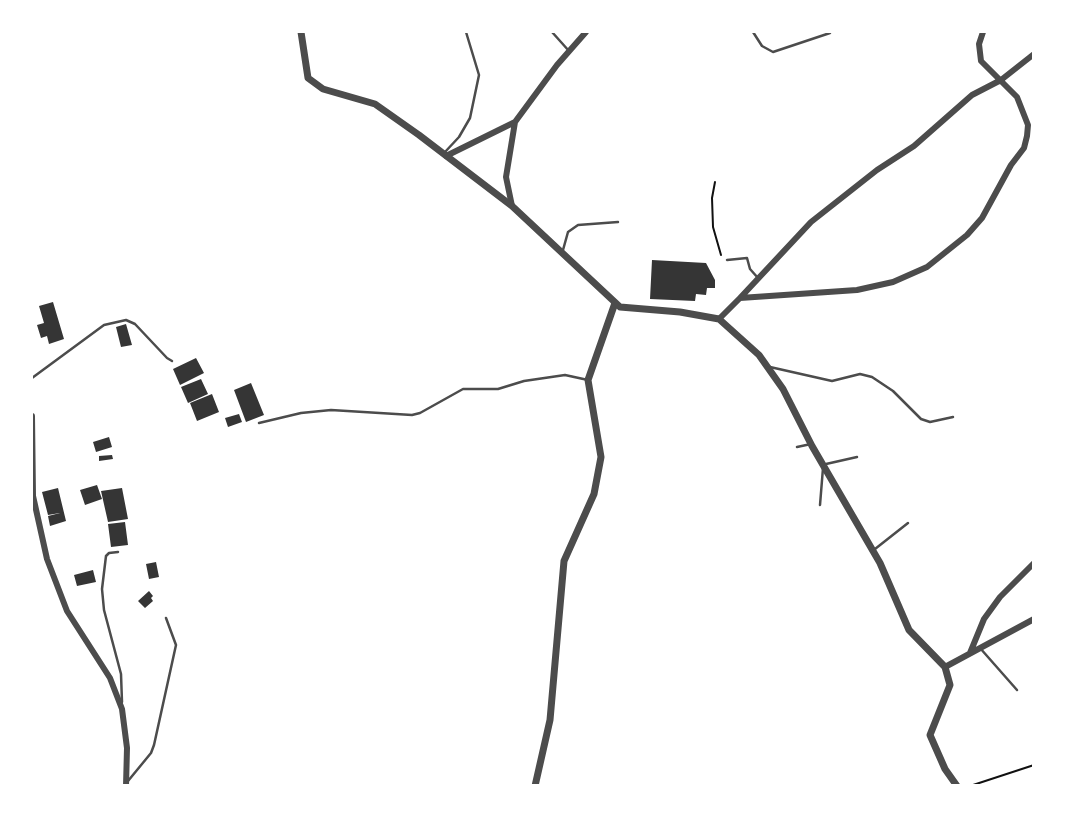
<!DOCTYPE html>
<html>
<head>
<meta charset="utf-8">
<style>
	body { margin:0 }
	#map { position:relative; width:1065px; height:817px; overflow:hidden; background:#fff; font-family:Karla,sans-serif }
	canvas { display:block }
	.frame { position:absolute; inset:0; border:33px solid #fff; pointer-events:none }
</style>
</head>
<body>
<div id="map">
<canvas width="1065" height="817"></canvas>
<div class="frame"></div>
</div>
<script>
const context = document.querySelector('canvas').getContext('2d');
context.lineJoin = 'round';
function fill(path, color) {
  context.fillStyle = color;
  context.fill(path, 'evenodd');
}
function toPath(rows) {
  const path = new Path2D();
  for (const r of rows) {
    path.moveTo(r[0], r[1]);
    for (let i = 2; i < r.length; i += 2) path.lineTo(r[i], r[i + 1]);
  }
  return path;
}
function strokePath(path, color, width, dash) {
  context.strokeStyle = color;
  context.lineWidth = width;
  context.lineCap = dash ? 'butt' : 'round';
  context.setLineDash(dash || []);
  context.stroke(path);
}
fill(toPath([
	[652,260,706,263,715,280,715,288,707,288,706,295,696,294,695,301,650,299],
	[53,302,64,339,49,344,47,336,41,338,37,325,44,323,39,306],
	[126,324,132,345,121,347,116,327],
	[196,358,204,373,180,385,173,369],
	[201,379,208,394,188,403,181,387],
	[251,383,264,415,246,422,234,390],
	[212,394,219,412,197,421,190,403],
	[239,414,242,422,228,427,225,418],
	[109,437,112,447,96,452,93,442],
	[112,455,113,459,99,461,99,456],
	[97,485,102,499,85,505,80,490],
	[58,488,66,521,50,526,48,516,60,513,48,515,42,492],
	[122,488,128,519,108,522,101,491],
	[125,522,128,545,111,547,108,524],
	[156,562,159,577,149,579,146,564],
	[93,570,96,582,77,586,74,575],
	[149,591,153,596,151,598,153,601,145,608,138,601]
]), '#353535');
strokePath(toPath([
	[715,182,712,198,713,227,721,255],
	[970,786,1034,765]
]), '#111', 2);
strokePath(toPath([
	[552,32,569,51],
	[753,32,762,46,773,52,830,33],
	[445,152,459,137,470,118,479,75,466,32],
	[563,250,568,232,578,225,618,222],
	[727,260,747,258,750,269,758,278],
	[770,367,832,381,860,374,872,377,893,391,921,419,930,422,953,417],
	[32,378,104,325,126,320,135,324,167,358,172,361],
	[259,423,301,413,331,410,412,415,420,413,463,389,498,389,524,381,565,375,588,380],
	[797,447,811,444],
	[826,464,857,457],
	[820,505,823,468],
	[875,549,908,523],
	[118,552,109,553,106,556,102,589,104,610,121,674,122,702],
	[980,648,1017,690],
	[128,781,151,753,154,745,176,645,166,618]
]), '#4c4c4c', 2.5);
strokePath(toPath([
	[446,156,515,122],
	[512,206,506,177,515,122,557,65,586,32],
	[740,298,811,222,877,170,914,146,972,95,1001,80,1034,54],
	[719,319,740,298,857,290,893,282,927,267,967,235,982,218,1011,165,1024,148,1027,136,1028,125,1017,97,981,61,979,44,983,32],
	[32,416,33,496,47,559,67,611,110,678,122,709,127,748,126,786],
	[970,653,984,619,1000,597,1034,563],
	[945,667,1034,619]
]), '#4c4c4c', 6);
strokePath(toPath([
	[301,32,308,78,323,89,375,104,419,135,512,206,620,307,680,312,719,319,759,355,783,389,812,446,880,563,909,630,945,667,950,685,930,735,945,769,957,786],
	[535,786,550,720,564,561,594,494,601,457,588,380,615,303]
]), '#4c4c4c', 7);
</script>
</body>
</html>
